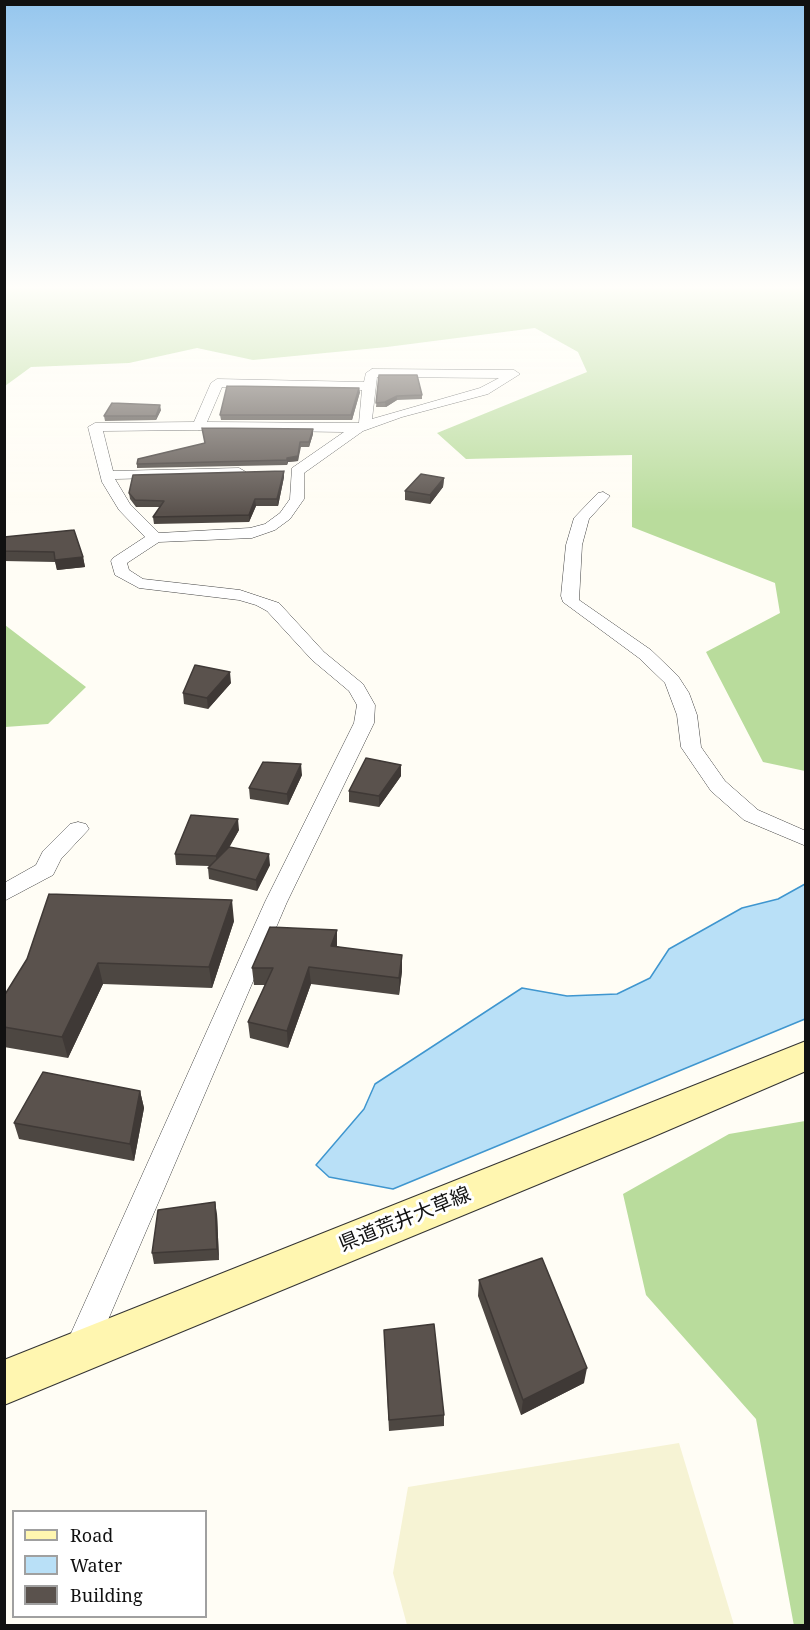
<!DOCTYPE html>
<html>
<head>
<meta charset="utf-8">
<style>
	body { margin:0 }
	#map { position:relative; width:810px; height:1630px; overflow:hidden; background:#fffdf5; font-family:"Noto Serif",serif }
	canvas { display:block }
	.frame { position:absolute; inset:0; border:6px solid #111; pointer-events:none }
	.legend { position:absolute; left:12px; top:1510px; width:195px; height:108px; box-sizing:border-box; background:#fff; border:2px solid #a0a0a0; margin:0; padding:8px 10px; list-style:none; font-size:18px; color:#111 }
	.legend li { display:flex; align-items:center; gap:12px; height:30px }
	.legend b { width:30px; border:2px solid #a0a0a0 }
</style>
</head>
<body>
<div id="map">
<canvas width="810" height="1630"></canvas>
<div class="frame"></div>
<ul class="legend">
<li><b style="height:8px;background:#fff6b0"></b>Road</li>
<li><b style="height:16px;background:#b9e0f7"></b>Water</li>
<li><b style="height:16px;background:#5a524d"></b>Building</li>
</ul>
</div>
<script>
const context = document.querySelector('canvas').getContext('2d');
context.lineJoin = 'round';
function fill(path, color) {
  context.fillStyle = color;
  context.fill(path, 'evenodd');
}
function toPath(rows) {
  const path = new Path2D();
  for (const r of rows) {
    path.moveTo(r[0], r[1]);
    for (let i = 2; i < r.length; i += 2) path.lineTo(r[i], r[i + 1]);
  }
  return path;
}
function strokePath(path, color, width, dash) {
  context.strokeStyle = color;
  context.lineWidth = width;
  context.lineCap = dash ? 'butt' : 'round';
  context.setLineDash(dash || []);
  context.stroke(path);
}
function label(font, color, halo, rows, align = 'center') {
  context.font = font + ' "Noto Serif","Noto Sans JP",serif';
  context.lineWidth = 6;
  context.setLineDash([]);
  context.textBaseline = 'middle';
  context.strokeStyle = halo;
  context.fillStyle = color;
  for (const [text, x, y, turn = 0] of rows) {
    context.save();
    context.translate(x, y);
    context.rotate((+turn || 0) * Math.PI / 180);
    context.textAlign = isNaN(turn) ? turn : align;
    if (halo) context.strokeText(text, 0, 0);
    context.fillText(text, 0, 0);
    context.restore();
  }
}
fill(toPath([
	[679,1443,734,1625,407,1625,393,1573,408,1487]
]), '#f6f3d4');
fill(toPath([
	[5,285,805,285,805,771,763,762,706,652,780,613,775,583,632,527,632,455,466,459,437,433,587,372,578,352,535,328,387,347,253,360,197,348,129,363,31,367,5,386],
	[5,625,86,687,48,724,5,727],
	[805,1121,806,1625,794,1626,756,1419,646,1295,623,1194,729,1134]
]), '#b9dc9c');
const water = toPath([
	[805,884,805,1019,393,1189,329,1177,316,1165,364,1109,375,1084,522,988,567,996,617,994,650,978,669,949,742,908,778,899,805,884]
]);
fill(water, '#b9e0f7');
strokePath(water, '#3f96cf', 1.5);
const minor = toPath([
	[372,369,514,370,520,374,488,394,402,417,363,431,304,473,304,499,290,519,275,530,252,538,159,542,127,563,129,570,143,579,240,590,279,603,324,652,363,684,375,705,374,723,287,902,90,1362,79,1366,68,1362,63,1351,265,902,354,723,357,705,349,691,312,660,267,611,256,605,239,600,139,588,115,575,111,561,113,558,145,537,119,510,102,482,88,427,95,423,194,422,211,383,217,379,364,382,366,373,372,369],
	[377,377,499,378,480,388,372,419,377,377],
	[222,387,362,390,359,423,207,422,222,387],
	[199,430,344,432,292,468,290,499,280,513,265,524,250,528,159,533,130,504,115,479,239,476,246,472,239,468,113,471,103,431,199,430],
	[603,492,610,496,589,519,582,545,579,600,651,650,678,676,689,693,697,715,701,747,725,781,758,810,806,831,806,846,744,820,711,791,681,747,677,715,665,683,639,658,563,602,561,596,566,545,574,518,598,493,603,492],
	[78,822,86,824,89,829,61,859,53,875,4,901,4,883,36,865,43,851,70,824,78,822]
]);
const secondary = toPath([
	[806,1041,806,1071,650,1138,4,1405,4,1360,806,1041]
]);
strokePath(minor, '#444', 1);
strokePath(secondary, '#333', 2);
fill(minor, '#fff');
fill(secondary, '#fff6b0');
fill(toPath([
	[379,375,422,395,422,399,397,400,386,407,376,407],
	[360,392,352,420,221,420,220,415],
	[161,410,156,420,105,421,104,416],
	[313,434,309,447,301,447,298,461,288,462,287,465,137,468,137,464],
	[284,471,284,477,278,506,256,506,249,522,154,524,153,517,160,507,136,507,130,499,129,493],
	[444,478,443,487,430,504,405,500,405,491],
	[4,537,83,557,85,567,57,570,55,562,4,561],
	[231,683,208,709,184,704,183,693],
	[302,775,288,805,250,799,249,788],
	[401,776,379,807,349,802,349,791],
	[239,830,229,848,270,865,257,891,209,879,208,868,209,866,176,865,175,854],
	[234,921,212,988,103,984,68,1058,4,1047,4,996,27,959],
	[337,930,337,946,402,971,399,995,311,984,288,1048,250,1038,248,1022,265,985,254,985,252,968],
	[140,1091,144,1108,134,1161,19,1139,14,1123],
	[217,1214,219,1260,154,1264,152,1253],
	[479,1280,584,1383,521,1415,478,1296],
	[384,1330,444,1415,444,1426,389,1431]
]), '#4d4742');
fill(toPath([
	[359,388,360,392,352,420,351,415],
	[397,396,397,400,386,407,385,402],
	[160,405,161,410,156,420,156,416],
	[313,429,313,434,309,447,309,442],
	[300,442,298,461,288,462,287,465,287,458],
	[284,471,284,477,278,506,277,499],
	[444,478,443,487,430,504,430,495],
	[255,499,256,506,249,522,249,515],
	[83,557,85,567,57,570,55,560],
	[230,672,231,683,208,709,207,698],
	[301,764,302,775,288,805,287,794],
	[401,765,401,776,379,807,379,796],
	[238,819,239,830,217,867,216,856],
	[269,854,270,865,257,891,256,880],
	[232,900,234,921,212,988,209,967],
	[337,930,337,947,331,946],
	[402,955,402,971,399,995,399,978],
	[98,963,103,984,68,1058,62,1037],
	[309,967,311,984,288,1048,287,1031],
	[140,1091,144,1108,134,1161,130,1144],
	[215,1202,217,1214,219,1260,217,1249],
	[587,1368,584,1383,521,1415,523,1400]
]), '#3f3936');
const building = toPath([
	[379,375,417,375,422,395,397,396,385,402,376,403,379,375],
	[227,386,359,388,351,415,220,415,227,386],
	[112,403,160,405,156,416,104,416,112,403],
	[202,428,313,429,309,442,300,442,298,456,287,458,287,460,137,464,138,459,205,443,202,428],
	[284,471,277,499,255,499,249,515,153,517,164,501,135,500,129,493,133,475,284,471],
	[421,474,444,478,430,495,405,491,421,474],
	[74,530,83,557,55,560,54,552,4,551,4,537,74,530],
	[195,665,230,672,207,698,183,693,195,665],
	[366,758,401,765,379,796,349,791,366,758],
	[263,762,301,764,287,794,249,788,263,762],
	[191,815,238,819,216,856,175,854,191,815],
	[229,847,269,854,256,880,208,868,229,847],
	[49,894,232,900,209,967,98,963,62,1037,4,1027,4,996,27,959,49,894],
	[270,927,337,930,331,946,402,955,399,978,309,967,287,1031,248,1022,273,968,252,968,270,927],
	[43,1072,140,1091,130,1144,14,1123,43,1072],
	[215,1202,217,1249,152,1253,158,1210,215,1202],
	[542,1258,587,1368,523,1400,479,1280,542,1258],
	[434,1324,444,1415,389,1420,384,1330,434,1324]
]);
fill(building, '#5a524d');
strokePath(building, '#3f3936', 1.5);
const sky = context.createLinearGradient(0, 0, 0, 513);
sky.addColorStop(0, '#95c6ee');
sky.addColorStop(0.56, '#fffefa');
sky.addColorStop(1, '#fffefa00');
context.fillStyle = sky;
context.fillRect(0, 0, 810, 513);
label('20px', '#111', '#fff', [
	["県道荒井大草線",405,1220,-22]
]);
</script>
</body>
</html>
